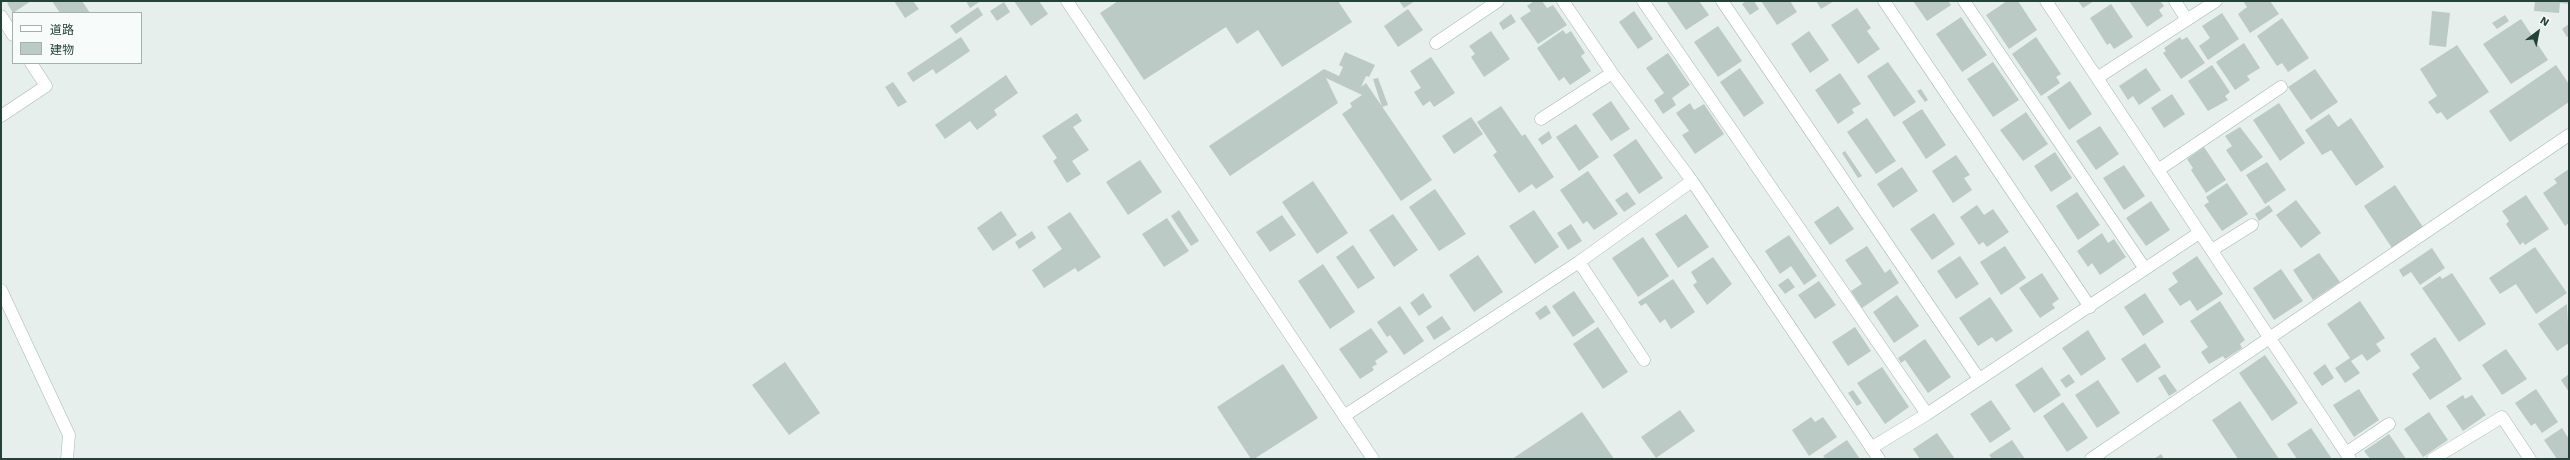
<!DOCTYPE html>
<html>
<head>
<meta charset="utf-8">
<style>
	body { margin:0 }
	#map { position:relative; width:2570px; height:460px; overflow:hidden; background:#e6efeb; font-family:"Work Sans","Noto Sans JP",sans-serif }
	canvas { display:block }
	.frame { position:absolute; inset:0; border:2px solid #24423a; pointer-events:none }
	.legend { position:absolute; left:12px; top:12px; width:130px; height:52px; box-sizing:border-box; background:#f7fbf9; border:1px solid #a3b1ad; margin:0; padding:5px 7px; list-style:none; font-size:12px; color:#24423a }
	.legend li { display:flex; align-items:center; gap:8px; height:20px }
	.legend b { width:20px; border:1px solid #a3b1ad }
	.north { position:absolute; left:2518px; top:12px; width:40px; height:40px; -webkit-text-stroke:3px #f7fbf9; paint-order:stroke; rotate:32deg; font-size:11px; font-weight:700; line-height:16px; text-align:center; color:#24423a }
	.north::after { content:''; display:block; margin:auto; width:14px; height:18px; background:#24423a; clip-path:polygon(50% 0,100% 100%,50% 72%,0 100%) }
</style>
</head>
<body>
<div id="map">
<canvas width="2570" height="460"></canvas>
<div class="frame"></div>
<ul class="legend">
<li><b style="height:5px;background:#fff"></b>道路</li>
<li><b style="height:11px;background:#bbcac4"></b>建物</li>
</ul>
<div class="north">N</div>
</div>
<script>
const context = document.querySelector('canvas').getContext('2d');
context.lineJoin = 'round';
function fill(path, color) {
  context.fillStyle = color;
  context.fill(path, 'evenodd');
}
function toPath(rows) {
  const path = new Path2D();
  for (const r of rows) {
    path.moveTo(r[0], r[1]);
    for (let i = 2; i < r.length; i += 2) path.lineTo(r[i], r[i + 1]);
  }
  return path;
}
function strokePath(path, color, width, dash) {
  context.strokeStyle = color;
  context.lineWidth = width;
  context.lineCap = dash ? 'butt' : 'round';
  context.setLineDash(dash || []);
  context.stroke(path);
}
fill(toPath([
	[10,1,31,1,13,13,7,3],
	[52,1,82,1,90,13,60,13],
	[894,1,913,1,919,9,905,18],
	[966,1,981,1,970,8],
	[1014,1,1039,1,1048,14,1031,26],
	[1118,1,1338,1,1352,22,1282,67,1258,30,1237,44,1226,27,1144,80,1100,13],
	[1399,1,1415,1,1404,8],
	[1534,1,1542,1,1547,8,1553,5,1567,25,1538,44,1520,18,1531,11,1527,6],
	[1666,1,1699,1,1709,15,1686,30],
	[1746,1,1754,1,1759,9,1750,15,1742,4],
	[1761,1,1790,1,1797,12,1777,25],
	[1816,1,1834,1,1821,9],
	[1913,1,1948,1,1951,5,1927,21],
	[2007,1,2018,1,2037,30,2009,49,1986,15],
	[2078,1,2094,1,2083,8],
	[2129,1,2160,1,2164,6,2159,10,2163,16,2147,27],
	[2243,1,2270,1,2279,14,2250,33,2238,14,2247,7],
	[2535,1,2569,1,2569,4,2560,3,2559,13,2534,11],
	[1004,2,1010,12,997,21,990,11],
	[2111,4,2133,37,2114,49,2110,43,2107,45,2090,18],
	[978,7,983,15,956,34,950,26],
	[1857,8,1871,28,1867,31,1880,49,1858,64,1831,25],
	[1408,9,1423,30,1398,47,1384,26],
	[1634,11,1653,39,1638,49,1619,22],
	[2432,11,2450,13,2446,47,2429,45],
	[2222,13,2239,39,2208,60,2199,46,2210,38,2202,26],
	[1511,14,1516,22,1503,30,1499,23],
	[2505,15,2509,21,2497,29,2492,23],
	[1961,17,1987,55,1962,72,1936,34],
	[2282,18,2309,58,2288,72,2282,63,2277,66,2257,36],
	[2521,19,2548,60,2511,84,2483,44],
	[2569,24,2569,36,2567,37,2562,29],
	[1718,26,1742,61,1718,77,1694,42],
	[1563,30,1566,34,1571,31,1585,53,1581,56,1591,71,1570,85,1564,77,1559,81,1537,48],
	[1491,31,1510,59,1484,77,1471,57,1475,54,1469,46],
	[1809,31,1829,60,1810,73,1791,44],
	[961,37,970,51,936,74,933,69,913,82,907,73],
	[2036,37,2061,74,2056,77,2060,83,2041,96,2012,54],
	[2180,37,2182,40,2187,37,2205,63,2181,79,2163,53,2166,51,2164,48],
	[2244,43,2260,68,2247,76,2250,80,2235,90,2216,62],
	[2457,45,2489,92,2447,120,2441,112,2437,114,2428,102,2437,96,2420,69],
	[1345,52,1375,65,1369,77,1366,76,1361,87,1366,83,1432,180,1401,201,1342,114,1352,107,1350,103,1362,95,1326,78,1338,103,1230,176,1209,146,1324,69,1339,76,1343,67,1339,65],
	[1668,53,1690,85,1672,98,1676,105,1663,114,1654,100,1664,93,1646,68],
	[1431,57,1455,93,1434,107,1430,101,1423,106,1414,92,1421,88,1410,71],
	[1888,62,1916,102,1894,117,1867,76],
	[1993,62,2019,100,1993,117,1967,79],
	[2212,65,2230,92,2225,96,2228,100,2208,111,2188,81],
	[2556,65,2569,84,2569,102,2510,142,2489,111],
	[1740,68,1764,103,1744,117,1720,82],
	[2146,68,2161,90,2139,105,2133,96,2128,100,2119,86],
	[2315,69,2338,102,2311,120,2288,87],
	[1840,73,1861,104,1852,109,1854,113,1838,124,1815,90],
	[1006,75,1018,93,994,110,997,115,977,130,970,121,945,139,935,125],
	[1378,78,1388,105,1382,107,1373,79],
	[2070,81,2092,114,2069,130,2047,97],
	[893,82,907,102,898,107,885,87],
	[1921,89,1928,100,1925,102,1917,91],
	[2172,94,2185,114,2164,128,2151,108],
	[1611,101,1630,129,1611,141,1592,114],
	[1690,103,1694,110,1704,104,1724,134,1695,154,1682,135,1689,131,1676,113],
	[2279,103,2305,143,2280,161,2253,120],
	[1501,106,1522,136,1525,134,1554,177,1536,189,1532,184,1519,193,1493,155,1497,152,1477,122],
	[1922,109,1946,145,1926,159,1902,122],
	[2026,112,2048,144,2023,161,2000,130],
	[1077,113,1082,121,1073,127,1089,150,1072,161,1081,174,1067,183,1053,161,1057,158,1042,136],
	[2329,114,2338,127,2351,118,2384,167,2356,186,2331,150,2322,155,2305,130],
	[1471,117,1483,134,1454,154,1442,136],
	[1867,118,1896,161,1876,174,1847,132],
	[1576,124,1599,157,1579,171,1556,137],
	[2100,126,2119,154,2096,170,2076,141],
	[2240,127,2263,157,2241,172,2226,150,2232,146,2225,136],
	[1549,131,1552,138,1542,145,1538,139],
	[1636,139,1663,178,1639,194,1613,155],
	[2204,147,2226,180,2206,193,2191,170,2193,168,2187,159],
	[1845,151,1862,176,1858,178,1842,153],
	[2055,152,2072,178,2051,192,2034,166],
	[1956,155,1970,175,1964,178,1972,190,1953,203,1932,171],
	[1140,160,1162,192,1128,215,1106,182],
	[2267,162,2286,190,2265,204,2246,175],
	[2124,165,2145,196,2124,210,2103,178],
	[1902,167,1918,191,1893,208,1877,184],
	[2569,169,2569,223,2565,226,2543,193,2557,183,2554,179],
	[1588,171,1618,214,1594,230,1587,221,1583,224,1560,190],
	[1313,181,1348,233,1317,254,1282,202],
	[2227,183,2248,214,2222,231,2204,205,2209,202,2206,197],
	[2395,185,2423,227,2392,248,2364,206],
	[1435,189,1466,234,1439,251,1409,207],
	[1627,192,1636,204,1624,212,1615,200],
	[2077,192,2100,225,2078,240,2056,206],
	[2526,195,2549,229,2525,245,2523,242,2520,245,2506,224,2509,221,2502,211],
	[2296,200,2321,233,2301,248,2276,215],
	[2151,201,2170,230,2146,246,2126,218],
	[1977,205,1984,215,1993,209,2009,232,1987,247,1983,242,1979,245,1960,217],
	[2269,205,2273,211,2259,221,2255,214],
	[1838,206,1854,229,1830,245,1814,222],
	[1179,210,1199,241,1191,246,1171,216],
	[1534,210,1559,247,1535,264,1509,226],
	[1001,211,1017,235,993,251,977,228],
	[1070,212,1101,257,1078,272,1075,268,1044,288,1032,270,1062,249,1047,227],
	[1934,213,1955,244,1932,260,1910,229],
	[1393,214,1418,250,1394,267,1369,230],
	[1686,214,1709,247,1678,268,1655,234],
	[1282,215,1296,235,1270,252,1256,232],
	[1167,218,1189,251,1164,267,1142,234],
	[1571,224,1582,241,1568,250,1557,233],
	[1032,231,1036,238,1019,249,1015,242],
	[2102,233,2108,243,2114,239,2126,257,2100,275,2092,263,2088,267,2077,251],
	[1789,235,1817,276,1804,285,1791,266,1780,274,1765,251],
	[1643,237,1669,276,1638,297,1612,258],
	[1353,245,1375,278,1358,289,1336,257],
	[1867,246,1885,273,1890,269,1899,283,1862,308,1851,291,1862,284,1845,260],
	[2005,246,2026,278,2001,295,1980,262],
	[2535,247,2567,293,2536,314,2516,284,2500,294,2489,278],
	[2432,248,2445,268,2420,285,2411,272,2403,277,2399,270],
	[2319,253,2340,282,2313,300,2293,270],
	[1478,255,1503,292,1474,312,1449,275],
	[1960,256,1979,284,1956,299,1937,271],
	[2197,256,2223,294,2197,311,2190,300,2180,306,2168,289,2178,282,2172,273],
	[1713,257,1732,284,1707,305,1693,285,1697,282,1691,272],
	[1323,264,1355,312,1330,329,1298,281],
	[2281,269,2303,301,2274,320,2253,288],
	[2042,273,2059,299,2052,304,2055,308,2040,318,2019,288],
	[2452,273,2486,324,2459,342,2422,288,2440,276,2442,279],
	[1788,278,1795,287,1785,294,1778,285],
	[1673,279,1695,312,1671,329,1665,319,1660,323,1646,303,1641,306,1638,302],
	[1819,281,1836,305,1815,319,1798,295],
	[1574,291,1595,322,1573,337,1552,306],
	[1423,293,1432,307,1419,316,1410,303],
	[2145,293,2164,322,2143,336,2124,307],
	[1897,295,1919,326,1894,343,1873,312],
	[1990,297,2013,331,1996,342,1992,337,1978,346,1959,318],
	[2220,301,2245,340,2240,344,2242,348,2225,359,2223,356,2209,364,2201,352,2208,347,2190,321],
	[2360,301,2385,338,2376,344,2381,351,2367,361,2362,354,2351,361,2360,373,2345,383,2335,368,2350,358,2327,324],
	[2567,304,2569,343,2557,351,2538,324],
	[1546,305,1551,313,1540,320,1535,313],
	[1400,306,1424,341,1404,355,1390,335,1387,337,1377,322],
	[1442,316,1451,329,1434,340,1426,327],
	[1598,327,1628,372,1603,389,1573,344],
	[1855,327,1871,351,1848,366,1832,342],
	[1371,328,1388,352,1375,361,1377,364,1372,367,1374,370,1360,379,1339,349],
	[2088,330,2106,359,2081,376,2062,348],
	[2435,337,2462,379,2430,400,2412,374,2420,368,2410,354],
	[1925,339,1951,377,1928,393,1905,360,1901,363,1898,358],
	[2145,343,2161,367,2137,383,2121,359],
	[2506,349,2527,379,2502,395,2482,365],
	[2265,355,2298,403,2272,421,2239,373],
	[785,362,820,413,789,435,752,385],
	[1283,364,1318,418,1254,459,1251,459,1217,407],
	[2325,364,2334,378,2322,386,2313,373],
	[1882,367,1909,407,1885,424,1857,383],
	[2042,367,2061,395,2034,413,2015,385],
	[2069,374,2075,382,2066,388,2060,380],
	[2165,374,2177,391,2169,396,2158,378],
	[2569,374,2569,392,2561,380],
	[2098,380,2120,413,2097,428,2075,395],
	[2359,389,2379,420,2354,437,2333,405],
	[2536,389,2558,422,2542,433,2535,423,2531,426,2515,403],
	[1853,390,1862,403,1857,406,1848,393],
	[2463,395,2465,399,2472,395,2486,415,2463,431,2446,406],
	[1991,400,2011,429,1990,443,1970,414],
	[2240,401,2279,459,2238,459,2212,420],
	[2063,402,2088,438,2067,452,2043,416],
	[1680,410,1695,431,1656,458,1641,437],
	[1582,412,1614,459,1512,459,1551,433],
	[2429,412,2448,440,2423,457,2404,429],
	[1811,417,1815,422,1823,417,1837,437,1809,456,1792,430],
	[2311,428,2332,459,2297,459,2287,444],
	[2562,428,2569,439,2569,459,2557,459,2544,440],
	[1937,433,1955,459,1920,459,1913,449],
	[2389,434,2406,459,2370,459,2364,451],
	[1847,440,1860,459,1826,459,1823,456],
	[2012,440,2025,459,1992,459,1989,455],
	[2161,454,2164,459,2154,459]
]), '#bbcac4');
const minor = toPath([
	[1563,1,1612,73,1692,181,1879,459],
	[1643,1,1927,414],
	[1722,1,1979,379],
	[1884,1,2090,307],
	[1964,1,2145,269],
	[2046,1,2350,459],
	[2175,1,2187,20],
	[1,16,13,35],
	[1436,43,1498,1],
	[2097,78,2216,1],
	[1,116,46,86,31,63],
	[1541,119,1612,73],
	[2158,170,2281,87],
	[2212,250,2252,225],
	[1579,262,1644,360],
	[1,290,69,435,67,459],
	[1344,416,1579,262,1692,181],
	[1871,448,1927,414,2199,233],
	[2346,453,2389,424],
	[2091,459,2569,135],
	[2433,459,2502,417,2530,459]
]);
const tertiary = toPath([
	[1067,1,1373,459]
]);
strokePath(minor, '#a8b8b2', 13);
strokePath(tertiary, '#a8b8b2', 13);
strokePath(minor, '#fff', 12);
strokePath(tertiary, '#fff', 12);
</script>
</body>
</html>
